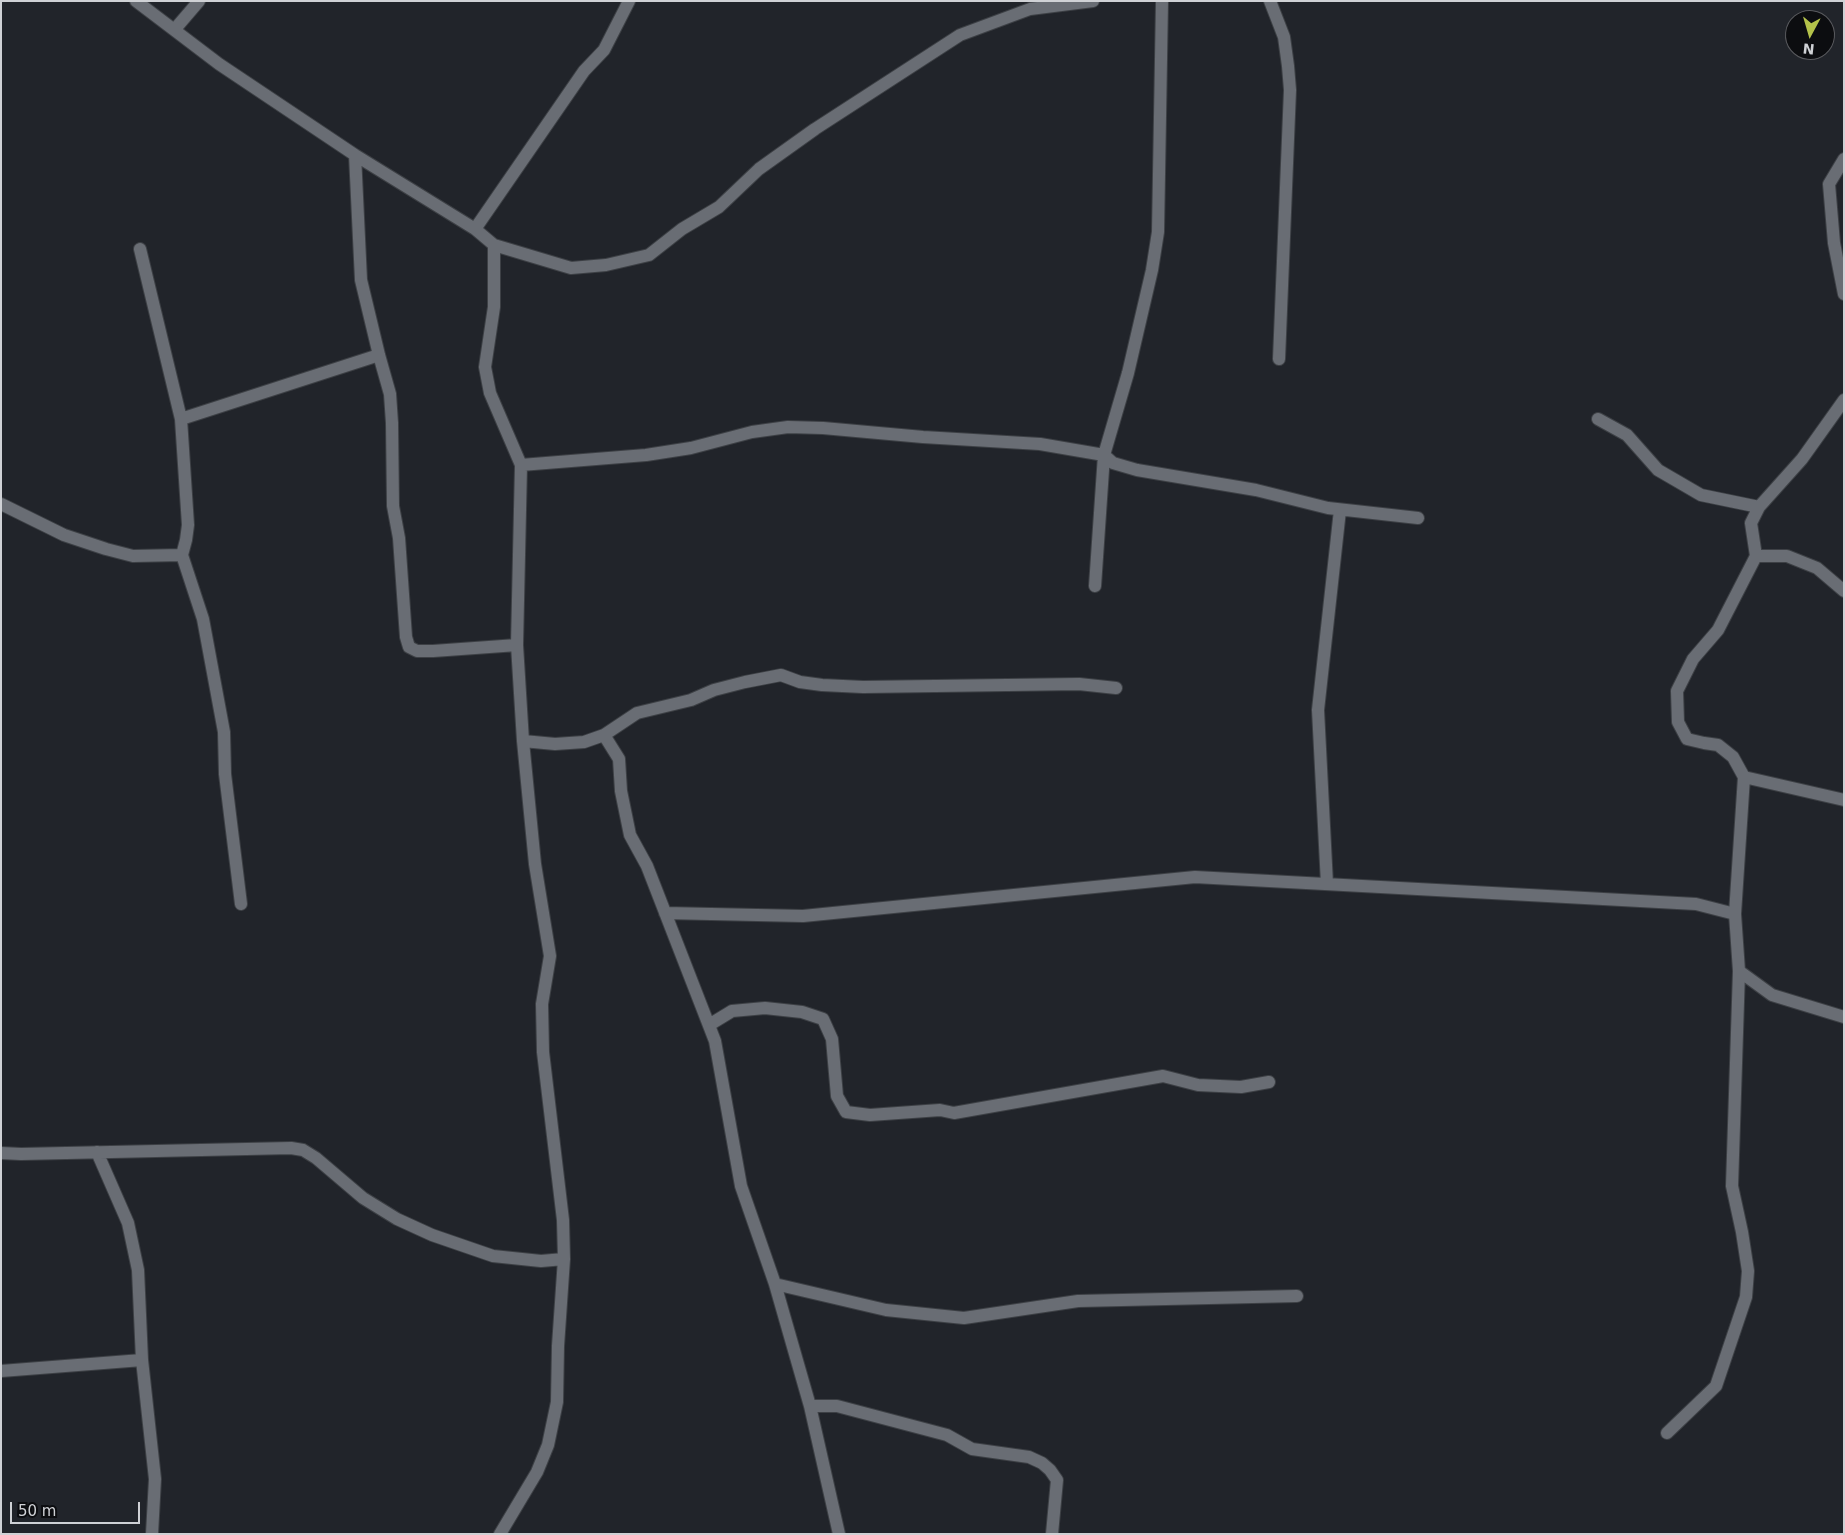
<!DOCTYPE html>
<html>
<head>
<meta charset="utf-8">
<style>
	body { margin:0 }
	#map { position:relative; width:1845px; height:1535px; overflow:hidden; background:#21242a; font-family:"DejaVu Sans",sans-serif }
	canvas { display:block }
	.frame { position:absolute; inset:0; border:2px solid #cfd1d5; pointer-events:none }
	.north { position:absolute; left:1785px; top:10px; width:50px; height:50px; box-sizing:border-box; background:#0c0d10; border:1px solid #5a5b5f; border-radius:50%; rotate:186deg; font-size:14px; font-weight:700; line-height:20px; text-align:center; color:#cfd1d5 }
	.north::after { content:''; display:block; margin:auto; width:18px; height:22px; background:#b4c24a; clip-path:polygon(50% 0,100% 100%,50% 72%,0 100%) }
	.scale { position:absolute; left:10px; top:1502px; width:130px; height:22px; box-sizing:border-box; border:2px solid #cfd1d5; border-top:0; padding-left:6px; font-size:15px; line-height:18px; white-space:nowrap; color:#cfd1d5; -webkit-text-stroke:4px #0c0d10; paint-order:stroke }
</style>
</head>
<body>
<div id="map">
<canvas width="1845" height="1535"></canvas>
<div class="frame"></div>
<div class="north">N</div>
<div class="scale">50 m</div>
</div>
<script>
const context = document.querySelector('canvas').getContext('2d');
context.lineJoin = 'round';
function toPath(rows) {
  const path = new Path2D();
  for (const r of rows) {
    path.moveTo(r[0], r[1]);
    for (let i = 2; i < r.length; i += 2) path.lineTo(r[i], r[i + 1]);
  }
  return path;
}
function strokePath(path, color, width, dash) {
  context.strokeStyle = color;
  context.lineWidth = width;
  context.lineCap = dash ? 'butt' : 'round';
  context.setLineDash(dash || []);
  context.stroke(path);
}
const minor = toPath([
	[136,1,219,64,355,155,475,229,494,245,571,268,606,265,649,255,682,229,719,207,759,169,815,129,960,35,1030,9,1093,1],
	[1270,1,1284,37,1288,66,1290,90,1279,359],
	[175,29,199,1],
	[355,155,361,280,379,355,390,394,392,423,393,506,399,538,406,637,409,647,417,651,433,651,517,645],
	[1844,159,1829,184,1834,243,1844,294],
	[475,229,584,71,604,50,629,1],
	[494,245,494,307,485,367,490,393,521,465,517,645,523,741,535,864,550,956,542,1004,543,1052,563,1220,564,1259,558,1346,557,1402,548,1445,537,1472,500,1534],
	[140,249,181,419,188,525,186,540,182,555,203,619,224,732,225,774,241,904],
	[181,419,379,355],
	[1598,419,1627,435,1658,470,1701,495,1759,507],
	[521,465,646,455,691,448,752,432,788,427,823,428,923,437,1040,444,1104,455,1113,463,1137,470,1256,490,1328,508,1418,518],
	[1,504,64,535,106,549,133,556,182,555],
	[1756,556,1787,556,1817,568,1844,591],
	[1095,586,1104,455,1128,373,1152,270,1158,232,1162,1],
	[604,735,619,759,621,791,630,835,647,866,715,1041,741,1186,775,1284,810,1406,839,1534],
	[523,741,555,744,584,742,604,735,637,713,691,700,714,690,745,682,781,675,800,682,822,685,863,687,1079,684,1116,688],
	[1744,777,1844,800],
	[1327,884,1318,710,1340,510],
	[665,913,803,916,1195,877,1696,904,1735,914],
	[1739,971,1772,995,1844,1017],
	[709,1025,732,1011,765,1008,802,1012,823,1019,832,1039,837,1096,846,1112,870,1115,940,1110,954,1113,1163,1076,1198,1085,1241,1087,1269,1082],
	[97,1152,128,1223,138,1270,142,1360,155,1479,152,1534],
	[1,1153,21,1154,291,1148,303,1150,316,1158,363,1198,397,1219,432,1235,493,1256,541,1261,564,1259],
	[775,1284,886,1310,964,1318,1078,1301,1297,1296],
	[1,1371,142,1360],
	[810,1406,837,1406,947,1435,972,1449,1029,1457,1042,1463,1050,1470,1057,1480,1052,1534],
	[1667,1433,1716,1386,1746,1297,1748,1271,1742,1232,1732,1186,1739,971,1735,914,1744,777,1733,757,1718,745,1704,743,1687,739,1678,722,1677,691,1693,659,1718,630,1756,556,1751,523,1759,507,1802,459,1844,400]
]);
strokePath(minor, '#3d4045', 14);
strokePath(minor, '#696d74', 12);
</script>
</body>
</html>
